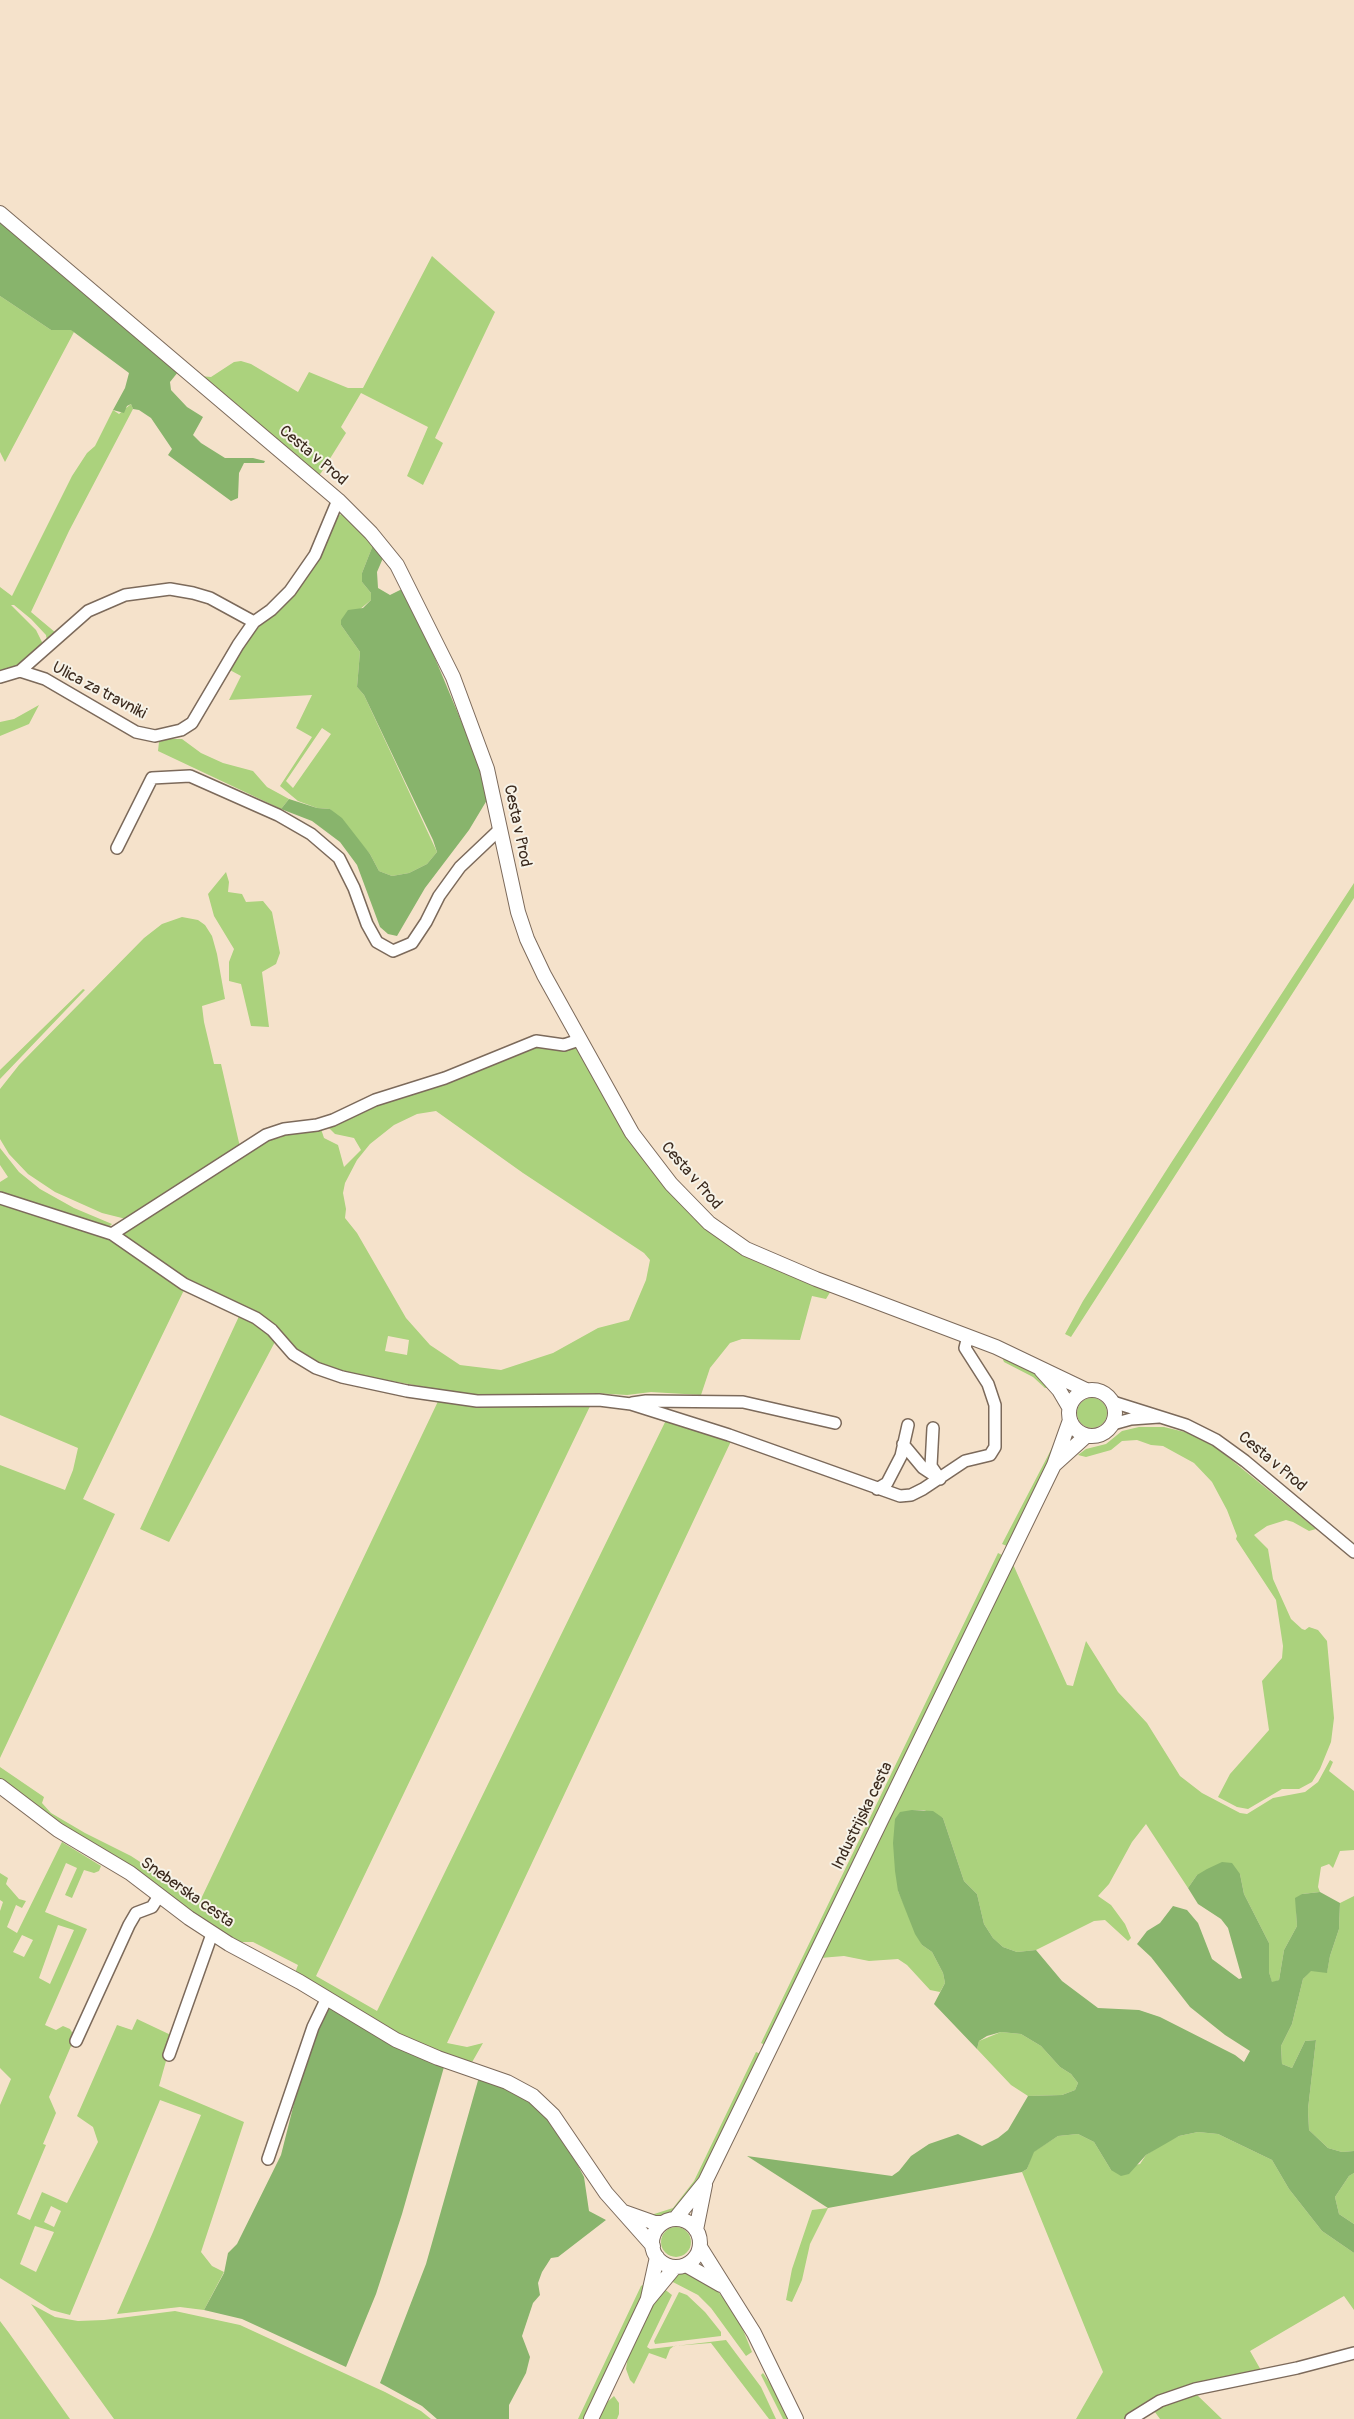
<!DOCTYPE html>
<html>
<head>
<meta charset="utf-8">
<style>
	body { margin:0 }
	canvas { display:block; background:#f5e2cb }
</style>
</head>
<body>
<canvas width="1354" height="2419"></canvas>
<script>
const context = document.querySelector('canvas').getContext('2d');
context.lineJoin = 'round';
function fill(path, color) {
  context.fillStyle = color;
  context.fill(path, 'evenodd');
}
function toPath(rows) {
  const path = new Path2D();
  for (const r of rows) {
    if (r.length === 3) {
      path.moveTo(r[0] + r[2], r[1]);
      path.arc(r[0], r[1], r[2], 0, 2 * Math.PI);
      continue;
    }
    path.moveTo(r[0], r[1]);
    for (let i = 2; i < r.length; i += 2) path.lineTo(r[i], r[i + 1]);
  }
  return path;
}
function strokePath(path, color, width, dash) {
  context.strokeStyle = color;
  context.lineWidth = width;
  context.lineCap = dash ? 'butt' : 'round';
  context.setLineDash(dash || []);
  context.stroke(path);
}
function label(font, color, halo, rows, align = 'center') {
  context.font = font + ' Pangolin,sans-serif';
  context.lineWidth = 4;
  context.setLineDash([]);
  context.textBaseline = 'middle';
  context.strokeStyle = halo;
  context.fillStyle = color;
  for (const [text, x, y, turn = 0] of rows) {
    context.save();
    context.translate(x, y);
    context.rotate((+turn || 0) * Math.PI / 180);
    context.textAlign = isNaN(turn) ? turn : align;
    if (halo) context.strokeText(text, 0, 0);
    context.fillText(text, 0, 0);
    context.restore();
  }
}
fill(toPath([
	[432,256,495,312,435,438,443,443,423,485,407,476,428,427,361,393,341,427,346,433,321,473,318,476,200,376,211,377,234,362,241,361,251,364,298,392,309,372,348,388,363,388],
	[0,296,51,330,71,329,74,332,5,462,0,452],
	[131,404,133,409,69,531,31,612,56,633,47,641,46,635,31,619,14,605,11,605,36,630,43,644,29,658,11,670,0,673,0,587,12,596,72,476,87,453,95,446,113,410,119,414],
	[343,513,373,545,362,573,362,582,371,593,371,600,341,625,360,652,357,687,364,695,437,852,427,864,409,873,392,876,379,871,370,854,330,809,317,808,298,801,280,786,312,737,296,728,312,695,229,700,241,676,228,669,246,640,277,609,318,557,336,517],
	[322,728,331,734,293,788,286,781],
	[39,705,29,724,0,736,0,722,14,719],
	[168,739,182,739,201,753,223,763,253,771,267,787,289,799,281,809,158,751,159,742],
	[226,872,229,882,228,892,242,894,246,902,263,901,272,912,280,953,276,964,262,972,269,1027,251,1026,241,984,229,981,229,962,234,949,214,916,208,894],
	[1354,883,1354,898,1071,1337,1065,1334,1083,1301,1171,1163],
	[182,917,198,920,205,925,212,936,217,954,225,999,202,1006,204,1022,214,1064,221,1064,240,1147,126,1219,102,1213,55,1192,28,1174,9,1154,0,1139,0,1089,19,1065,144,938,162,924],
	[83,989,85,990,0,1079,0,1070],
	[527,1043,577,1046,702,1223,832,1289,826,1299,812,1296,800,1340,742,1339,730,1343,710,1368,701,1395,651,1392,627,1395,594,1393,482,1396,460,1393,368,1377,317,1364,288,1342,200,1290,122,1236,125,1229,267,1139,280,1138,288,1133,321,1129,324,1138,338,1145,344,1167,361,1150,354,1138,335,1134,327,1126],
	[436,1111,523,1173,644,1253,650,1260,646,1280,629,1320,598,1328,553,1353,501,1370,460,1365,430,1345,406,1318,357,1233,345,1218,346,1209,343,1193,345,1183,357,1160,370,1144,394,1125,417,1114],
	[388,1336,409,1340,407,1355,385,1351],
	[0,1148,19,1172,40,1189,74,1208,112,1224,110,1226,97,1225,0,1193,0,1182,8,1177,0,1165],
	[0,1200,116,1242,185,1288,83,1499,115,1514,0,1758,0,1465,65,1490,73,1470,78,1448,0,1415],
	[241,1312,277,1338,169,1542,140,1529],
	[1001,1355,1036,1374,1051,1387,1045,1388,1033,1377,1004,1362],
	[441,1395,593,1400,316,1976,377,2011,669,1414,733,1437,447,2043,467,2047,483,2043,471,2064,410,2041,295,1973,298,1965,253,1942,241,1942,231,1938,77,1836,0,1780,0,1767,44,1797,42,1803,51,1813,85,1833,131,1856,200,1901],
	[1092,1413,15],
	[1139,1427,1164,1427,1193,1434,1218,1449,1316,1529,1309,1531,1293,1522,1286,1520,1267,1526,1254,1535,1268,1549,1273,1579,1291,1619,1302,1629,1305,1630,1309,1627,1318,1630,1327,1641,1334,1718,1331,1742,1320,1769,1312,1782,1299,1789,1282,1789,1248,1809,1237,1807,1218,1797,1230,1774,1269,1730,1262,1681,1282,1658,1283,1646,1276,1600,1236,1539,1237,1536,1227,1510,1212,1482,1194,1463,1163,1446,1151,1445,1137,1440,1122,1441,1111,1450,1086,1457,1078,1455,1086,1449,1106,1444,1122,1431],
	[1054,1444,1057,1444,1007,1546,1002,1544],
	[998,1553,1002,1555,765,2045,761,2043],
	[1012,1562,1067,1685,1073,1686,1086,1641,1118,1692,1147,1723,1180,1776,1202,1793,1240,1813,1247,1814,1273,1798,1305,1792,1318,1782,1330,1760,1333,1762,1329,1771,1354,1791,1354,1850,1340,1851,1333,1868,1329,1864,1321,1867,1318,1887,1320,1892,1302,1894,1296,1909,1297,1926,1284,1950,1279,1980,1272,1983,1269,1972,1269,1943,1244,1894,1240,1874,1197,1875,1188,1888,1146,1824,1132,1842,1109,1884,1098,1896,1111,1905,1125,1924,1131,1938,1128,1941,1105,1920,1094,1921,1036,1950,1017,1952,1003,1947,993,1938,984,1924,977,1894,964,1881,943,1818,924,1810,912,1810,898,1891,922,1945,932,1952,943,1973,945,1983,940,1992,930,1990,907,1965,898,1959,869,1961,844,1956,820,1958],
	[62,1842,101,1866,99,1871,94,1873,84,1870,72,1898,65,1895,77,1868,66,1863,45,1912,87,1929,45,2025,56,2030,63,2026,70,2029,75,2037,49,2097,56,2113,43,2144,46,2145,17,2214,30,2220,42,2192,67,2203,98,2142,93,2127,77,2116,117,2025,132,2030,137,2019,173,2036,159,2086,244,2122,201,2252,212,2266,224,2272,204,2310,180,2307,117,2314,153,2232,201,2115,160,2100,70,2315,51,2310,0,2278,0,2105,11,2079,0,2068,0,1911,3,1902,0,1900,0,1873,8,1878,6,1884,19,1899,26,1901,22,1908,16,1905,7,1927,17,1933],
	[58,1925,74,1930,50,1984,39,1978],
	[22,1935,33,1940,24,1957,13,1952],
	[51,2206,61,2211,54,2227,44,2222],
	[35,2226,54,2232,36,2272,20,2264],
	[1354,1896,1354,2151,1342,2152,1328,2148,1309,2130,1308,2109,1316,2040,1305,2041,1292,2068,1282,2064,1281,2046,1292,2024,1303,1979,1311,1970,1327,1972,1330,1956,1339,1929,1340,1903],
	[1001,2032,1021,2034,1041,2046,1060,2067,1071,2074,1078,2083,1075,2090,1062,2095,1028,2096,1011,2085,977,2049,979,2041],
	[756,2052,761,2054,702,2176,675,2212,662,2218,651,2215,673,2208,694,2181],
	[1198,2132,1218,2134,1272,2160,1289,2189,1322,2231,1354,2253,1354,2310,1344,2296,1250,2351,1262,2372,1232,2378,1127,2419,1076,2419,1103,2372,1022,2172,1027,2169,1033,2152,1058,2136,1078,2134,1094,2142,1111,2170,1140,2164,1146,2155,1164,2143,1179,2136],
	[1354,2173,1354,2224,1339,2214,1335,2197,1349,2176],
	[828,2208,810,2244,802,2280,792,2302,786,2300,792,2269,812,2210],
	[676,2242,15],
	[688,2272,716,2289,727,2303,739,2320,752,2352,746,2356,711,2308,698,2295,669,2280,678,2273],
	[648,2282,642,2301,584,2419,578,2419,641,2286],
	[663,2288,672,2295,647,2347,650,2349,726,2340,761,2387,776,2419,769,2419,711,2343,674,2346,670,2349,666,2359,649,2353,634,2384,630,2380,626,2369,628,2356,652,2304],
	[679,2292,687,2295,705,2312,721,2332,721,2336,655,2344,654,2341],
	[31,2304,55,2317,78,2321,104,2320,175,2311,240,2325,385,2392,421,2411,431,2419,114,2419],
	[0,2321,9,2333,70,2419,0,2419],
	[763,2373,774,2389,790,2419,783,2419,761,2375],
	[1196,2394,1222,2419,1160,2419,1152,2408],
	[614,2396,619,2403,619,2414,617,2419,597,2419,604,2405]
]), '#abd27d');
fill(toPath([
	[0,219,178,372,170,382,171,390,187,407,203,417,193,435,201,443,225,458,253,458,265,461,264,463,244,463,239,473,238,498,231,501,168,455,172,449,151,418,139,410,133,409,131,404,127,406,124,413,113,410,125,388,129,373,71,330,51,330,0,296],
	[373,545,383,558,377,572,378,588,390,595,402,589,422,627,477,759,487,800,469,830,425,888,397,936,388,934,380,927,357,865,340,842,312,821,281,809,289,799,317,808,330,809,342,818,370,854,379,871,392,876,409,873,427,864,437,852,433,840,364,695,357,687,360,652,341,625,341,620,348,610,363,608,371,600,371,593,362,582,362,573],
	[912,1810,933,1811,943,1818,964,1881,977,1894,984,1924,993,1938,1003,1947,1017,1952,1036,1950,1062,1981,1098,2008,1139,2010,1160,2017,1235,2055,1244,2062,1250,2051,1225,2035,1190,2007,1151,1957,1137,1944,1147,1931,1160,1923,1173,1906,1187,1910,1198,1923,1212,1959,1239,1979,1242,1978,1228,1928,1221,1919,1198,1904,1188,1888,1197,1875,1207,1869,1222,1862,1232,1863,1240,1874,1244,1894,1269,1943,1269,1972,1272,1982,1279,1980,1284,1950,1297,1926,1295,1898,1302,1894,1320,1892,1340,1903,1339,1929,1330,1956,1327,1973,1311,1971,1303,1979,1292,2024,1281,2046,1282,2064,1292,2068,1305,2041,1316,2040,1308,2109,1309,2130,1328,2148,1342,2152,1354,2151,1354,2173,1349,2176,1335,2197,1339,2214,1354,2224,1354,2253,1322,2231,1289,2189,1272,2160,1218,2134,1198,2132,1179,2136,1146,2155,1129,2174,1121,2176,1111,2170,1094,2142,1078,2134,1058,2136,1034,2152,1027,2169,1022,2172,828,2208,747,2156,892,2176,899,2171,911,2156,929,2144,958,2134,982,2146,998,2138,1008,2130,1028,2096,1062,2095,1075,2090,1078,2083,1071,2074,1060,2067,1041,2046,1021,2034,1001,2032,987,2036,979,2041,977,2049,934,2004,945,1983,943,1973,932,1952,922,1945,915,1934,898,1891,895,1871,893,1843,895,1819,900,1812],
	[329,2007,382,2040,444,2067,402,2214,376,2294,346,2367,242,2319,204,2310,224,2273,228,2253,237,2244,281,2155,309,2044,325,2009],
	[479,2077,515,2091,545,2113,563,2137,584,2177,589,2211,606,2220,558,2257,551,2258,542,2272,538,2283,540,2295,533,2303,522,2336,530,2357,526,2373,509,2405,509,2419,437,2419,422,2406,380,2383,426,2264]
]), '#88b46c');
const minor = toPath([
	[20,671,88,611,125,595,170,589,193,593,210,598,254,622],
	[0,677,20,671,45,679,136,732,155,736,181,730,192,723,238,645,254,622,271,610,290,591,315,555,338,500],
	[117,848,152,778,190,776,278,815,311,834,339,858,354,888,367,924,377,942,393,951,412,943,426,922,439,896,460,867,499,830],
	[0,1198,112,1234,184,1284,256,1318,272,1330,293,1354,316,1368,342,1377,407,1391,477,1401,599,1400,631,1404,729,1435,900,1496,911,1495,923,1489,965,1461,990,1455,995,1447,995,1405,988,1384,965,1348,968,1336],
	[112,1234,266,1135,284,1129,317,1125,333,1120,375,1100,445,1078,536,1041,564,1045,579,1040],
	[1113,1402,1186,1425,1216,1440,1245,1461,1354,1552],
	[632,1403,646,1401,743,1402,835,1423],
	[1113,1424,1131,1419,1159,1417],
	[933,1428,931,1466,940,1479],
	[903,1444,923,1468,935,1476],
	[877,1489,887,1483,901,1456,908,1425],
	[76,2041,129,1925,136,1913,152,1907,159,1896],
	[169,2055,212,1934],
	[268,2159,313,2027,327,1998],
	[1131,2419,1160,2401,1195,2389,1297,2368,1354,2353]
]);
const tertiary = toPath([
	[0,213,338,500,371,533,397,565,453,677,487,769,518,912,527,939,544,975,632,1133,671,1184,709,1223,746,1249,816,1279,996,1347,1086,1390],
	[1041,1370,1059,1390,1069,1407],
	[1092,1413,23],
	[1054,1465,1086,1436],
	[0,1786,58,1830,130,1873,189,1918,229,1944,300,1982,396,2040,438,2058,507,2082,533,2096,553,2115,606,2193,653,2246],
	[624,2212,655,2223,663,2223],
	[675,2219,705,2182,1054,1465,1070,1420],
	[676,2243,24],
	[696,2230,705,2185],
	[700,2247,754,2333,796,2419],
	[686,2265,721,2285],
	[648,2298,657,2257],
	[591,2419,647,2301,675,2267]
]);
strokePath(minor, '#7c6a5b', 14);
strokePath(tertiary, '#7c6a5b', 16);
strokePath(minor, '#fff', 11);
strokePath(tertiary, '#fff', 14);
label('16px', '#3b2a1e', '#f7f3e8', [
	["Cesta v Prod",313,456,40],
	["Ulica za travniki",99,691,28],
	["Cesta v Prod",517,826,78],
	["Cesta v Prod",691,1176,49],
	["Cesta v Prod",1272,1462,40],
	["Industrijska cesta",863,1816,-64],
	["Sneberska cesta",187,1893,35]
]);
</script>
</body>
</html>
